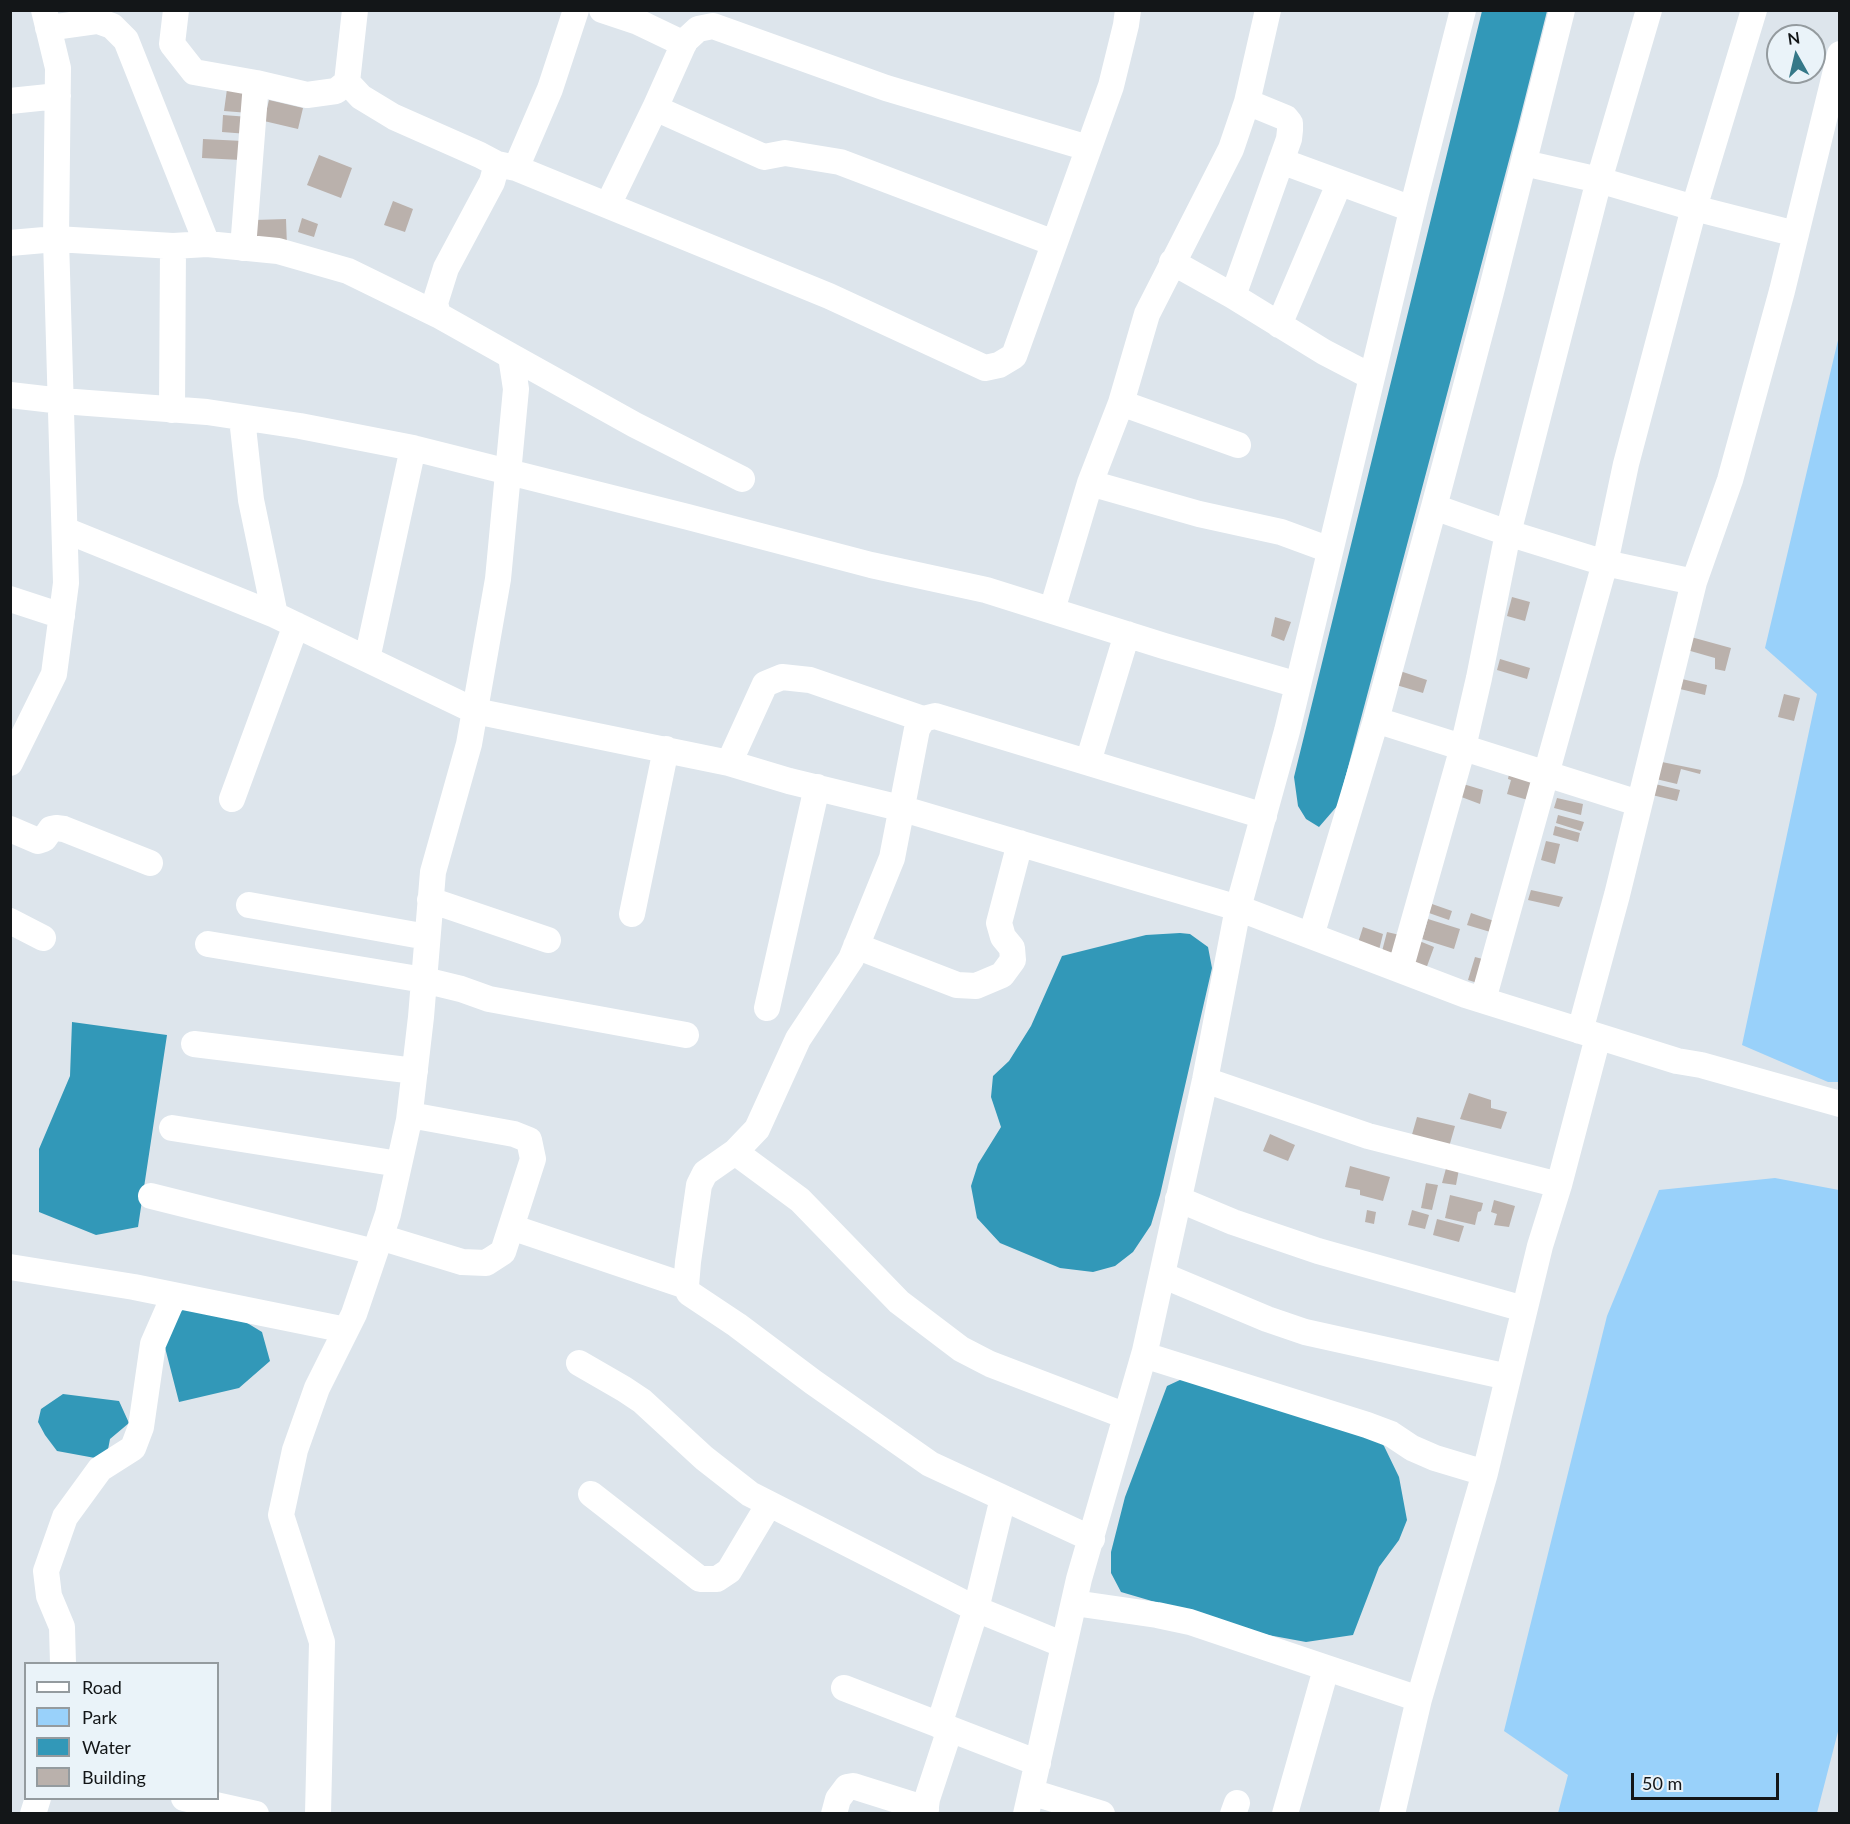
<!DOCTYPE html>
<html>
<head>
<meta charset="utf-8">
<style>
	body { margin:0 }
	#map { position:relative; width:1850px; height:1824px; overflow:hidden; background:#dde5ec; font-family:Lato,sans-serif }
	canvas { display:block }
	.frame { position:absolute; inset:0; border:12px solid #131618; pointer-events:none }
	.legend { position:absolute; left:24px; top:1662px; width:195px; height:138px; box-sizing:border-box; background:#eaf3f9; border:2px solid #949b9f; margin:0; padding:8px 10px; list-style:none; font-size:18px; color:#131618 }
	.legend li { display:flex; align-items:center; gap:12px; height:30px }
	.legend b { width:30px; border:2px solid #949b9f }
	.north { position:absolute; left:1766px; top:24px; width:60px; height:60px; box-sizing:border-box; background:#eaf3f9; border:2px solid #949b9f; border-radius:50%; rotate:352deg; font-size:16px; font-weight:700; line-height:24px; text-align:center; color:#131618 }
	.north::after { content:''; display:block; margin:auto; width:21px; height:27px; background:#357888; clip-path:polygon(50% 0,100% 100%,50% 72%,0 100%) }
	.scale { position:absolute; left:1631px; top:1773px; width:148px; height:27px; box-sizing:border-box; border:3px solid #131618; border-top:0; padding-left:8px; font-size:18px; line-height:21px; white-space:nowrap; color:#131618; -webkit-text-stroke:4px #eaf3f9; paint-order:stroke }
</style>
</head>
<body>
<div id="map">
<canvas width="1850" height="1824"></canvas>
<div class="frame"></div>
<ul class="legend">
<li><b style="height:8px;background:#fff"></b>Road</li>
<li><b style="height:16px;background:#99d1fa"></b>Park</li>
<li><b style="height:16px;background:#3298b8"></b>Water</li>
<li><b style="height:16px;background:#bab1ac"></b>Building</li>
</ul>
<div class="north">N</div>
<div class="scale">50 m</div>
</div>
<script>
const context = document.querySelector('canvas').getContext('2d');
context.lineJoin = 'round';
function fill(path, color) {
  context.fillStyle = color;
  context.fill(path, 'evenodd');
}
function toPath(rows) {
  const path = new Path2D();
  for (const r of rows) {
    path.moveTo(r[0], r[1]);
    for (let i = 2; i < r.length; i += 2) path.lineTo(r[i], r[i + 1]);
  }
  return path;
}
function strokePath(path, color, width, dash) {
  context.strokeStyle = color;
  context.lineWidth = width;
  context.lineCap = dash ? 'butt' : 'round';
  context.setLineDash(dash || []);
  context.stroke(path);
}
fill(toPath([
	[1839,336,1840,1082,1828,1082,1742,1045,1817,694,1765,648],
	[1775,1178,1839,1190,1840,1724,1817,1813,1558,1813,1568,1775,1504,1731,1607,1316,1659,1190]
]), '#99d1fa');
fill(toPath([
	[1482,11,1547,11,1517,130,1338,805,1319,827,1306,819,1298,806,1294,777],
	[1180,933,1190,934,1208,947,1212,968,1160,1195,1151,1225,1133,1252,1115,1266,1093,1272,1060,1268,1000,1243,977,1218,971,1186,978,1164,1001,1127,991,1097,993,1076,1009,1061,1031,1026,1062,956,1146,935],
	[72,1022,167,1035,138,1227,96,1235,39,1212,39,1149,70,1076],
	[188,1304,229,1312,262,1332,270,1361,239,1388,179,1402,161,1332],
	[1182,1379,1378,1438,1384,1446,1399,1477,1407,1520,1399,1540,1379,1567,1353,1635,1306,1642,1268,1635,1121,1592,1111,1573,1111,1552,1125,1497,1167,1386],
	[63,1394,119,1401,129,1423,110,1439,106,1460,57,1451,45,1435,38,1422,41,1409]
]), '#3298b8');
fill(toPath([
	[227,89,251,91,249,113,224,111],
	[269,100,303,108,298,129,264,121],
	[223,115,249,117,248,134,222,132],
	[203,139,243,141,241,160,202,158],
	[319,155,352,168,341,198,307,185],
	[393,201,413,209,405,232,384,225],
	[302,218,318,224,314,237,298,232],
	[286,219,287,247,254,247,254,220],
	[1512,597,1530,602,1525,621,1507,616],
	[1275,617,1291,622,1284,641,1271,636],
	[1691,637,1731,648,1725,671,1715,669,1715,658,1687,650],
	[1500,659,1530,668,1527,679,1497,670],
	[1397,670,1427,680,1423,693,1393,684],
	[1682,679,1707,685,1705,695,1680,689],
	[1784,694,1800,698,1794,721,1778,717],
	[1662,762,1701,770,1700,774,1681,769,1677,784,1656,779],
	[1510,769,1541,779,1535,802,1507,794,1511,780,1508,779],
	[1460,783,1483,790,1480,804,1456,795],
	[1655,784,1680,790,1677,801,1652,795],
	[1557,798,1583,804,1581,815,1554,808],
	[1558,815,1584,822,1581,831,1556,823],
	[1555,826,1580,833,1578,842,1553,835],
	[1546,841,1560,844,1555,864,1541,860],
	[1531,890,1563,897,1559,907,1528,900],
	[1432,904,1452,911,1449,920,1429,913],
	[1471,913,1500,923,1497,934,1467,925],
	[1428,919,1460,929,1454,949,1422,939],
	[1363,927,1383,934,1378,954,1357,946],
	[1387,932,1404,936,1394,961,1381,955],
	[1417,940,1434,947,1426,969,1408,963],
	[1475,957,1490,961,1484,985,1468,980],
	[1469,1093,1491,1100,1491,1108,1507,1112,1501,1129,1460,1119],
	[1417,1117,1455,1126,1449,1147,1411,1138],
	[1270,1134,1295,1145,1288,1161,1263,1151],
	[1448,1161,1460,1164,1456,1185,1442,1183],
	[1350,1166,1390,1177,1383,1201,1360,1195,1360,1190,1345,1187],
	[1426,1183,1438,1185,1432,1210,1421,1208],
	[1450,1195,1483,1203,1481,1211,1478,1212,1475,1225,1445,1218],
	[1494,1200,1515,1206,1509,1227,1494,1225,1497,1214,1491,1212],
	[1367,1210,1376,1212,1374,1224,1365,1222],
	[1412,1210,1429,1215,1425,1229,1408,1225],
	[1437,1219,1464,1226,1459,1242,1433,1235]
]), '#bab1ac');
strokePath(toPath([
	[176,10,172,44,194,72,256,83,243,248],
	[602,10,638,22,684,44],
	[48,28,98,21,112,26,126,40,207,244],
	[256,83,307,95,336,91,347,82],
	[10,101,58,96],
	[655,108,685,41,698,29,713,26,886,88,1088,148],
	[1281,161,1412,209],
	[1524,163,1599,180,1694,208,1796,234],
	[497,164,516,168,829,296,985,368,999,365,1014,356,1111,86,1126,25,1128,10],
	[516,168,550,89,576,10],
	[608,205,655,108,764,157,785,153,840,162,1054,243],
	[10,243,56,239,173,246,207,244,278,251,348,271,438,315],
	[1172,262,1233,296,1324,352,1372,377],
	[1233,296,1289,139,1290,130,1290,123,1286,118,1247,102],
	[1279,325,1339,184],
	[511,356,635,425,742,479],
	[10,395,62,401,207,412,300,426,413,448,688,517,871,565,986,590,1164,646,1298,685],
	[1121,403,1238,445],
	[172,410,173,246],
	[242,418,251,500,275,615],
	[1090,483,1199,514,1281,532,1330,550],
	[1434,507,1508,533,1605,563,1694,582],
	[65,530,275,615,475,711,729,763,789,781,900,808,1238,908,1287,731,1416,194,1463,10],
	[10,599,62,616],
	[1052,610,1090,483,1121,403,1147,314,1231,149,1247,102,1268,10],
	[367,659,413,448],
	[1376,720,1638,803],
	[1088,762,1127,634],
	[10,763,54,674,66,583,56,239,58,68,44,10],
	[729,763,765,684,782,677,810,680,923,719],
	[232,799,296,625],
	[10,829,38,841,44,839,51,829,56,828,64,829,150,863],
	[430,900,548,940],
	[249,905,427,937],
	[632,914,666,749],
	[10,921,43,938],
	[1311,936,1376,720,1434,507,1491,292,1562,10],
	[208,944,424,980,461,989,489,999,686,1035],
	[856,946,957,985,976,986,1002,975,1013,960,1012,948,1003,937,999,923,1020,843],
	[1400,970,1463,747,1479,678,1508,533,1599,180,1649,10],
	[1483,1000,1605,563,1626,464,1694,208,1754,10],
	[767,1008,817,787],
	[1580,1031,1617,895,1694,582,1730,480,1782,291,1840,54],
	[194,1044,415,1071],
	[1205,1080,1368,1136,1559,1185],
	[172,1128,399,1164],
	[735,1152,800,1200,899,1302,961,1349,990,1364,1126,1416],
	[151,1196,375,1252],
	[1178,1199,1233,1222,1318,1251,1524,1309],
	[511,1227,686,1286],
	[380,1237,462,1262,486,1263,503,1252,533,1159,529,1140,514,1134,410,1115],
	[10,1267,134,1287,346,1330],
	[1162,1275,1267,1319,1305,1332,1508,1377],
	[1144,1355,1367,1425,1391,1434,1412,1448,1435,1458,1485,1473],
	[579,1363,624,1389,642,1401,704,1458,750,1494,976,1609,1064,1645],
	[591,1494,700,1579,717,1579,729,1571,769,1504],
	[1092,1539,930,1464,813,1382,737,1325,689,1293,686,1286,688,1262,699,1185,705,1173,735,1152,757,1129,798,1039,851,959,892,858,917,729,923,719,935,716,1264,816],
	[1074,1603,1157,1615,1190,1622,1419,1699],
	[63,1664,62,1627,49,1596,46,1571,65,1517,100,1469,133,1448,141,1427,153,1344,174,1296],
	[844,1688,1038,1763],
	[939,1725,976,1609,1003,1498],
	[1031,1792,1102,1814],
	[184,1798,256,1814],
	[33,1814,38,1798],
	[318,1814,322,1642,281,1515,295,1450,317,1388,354,1314,388,1214,409,1120,421,1017,433,872,469,744,498,579,516,389,511,356,438,315,435,303,446,268,492,182,497,164,480,155,394,117,361,97,347,82,355,10],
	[834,1814,838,1799,847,1787,853,1786,926,1809],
	[925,1814,927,1799,950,1729],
	[1026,1814,1079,1579,1145,1351,1205,1080,1238,908,1466,995,1677,1061,1701,1065,1840,1104],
	[1233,1814,1237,1803],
	[1285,1814,1326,1669],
	[1392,1814,1419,1699,1485,1473,1540,1246,1559,1185,1598,1037]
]), '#fff', 26);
</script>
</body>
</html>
